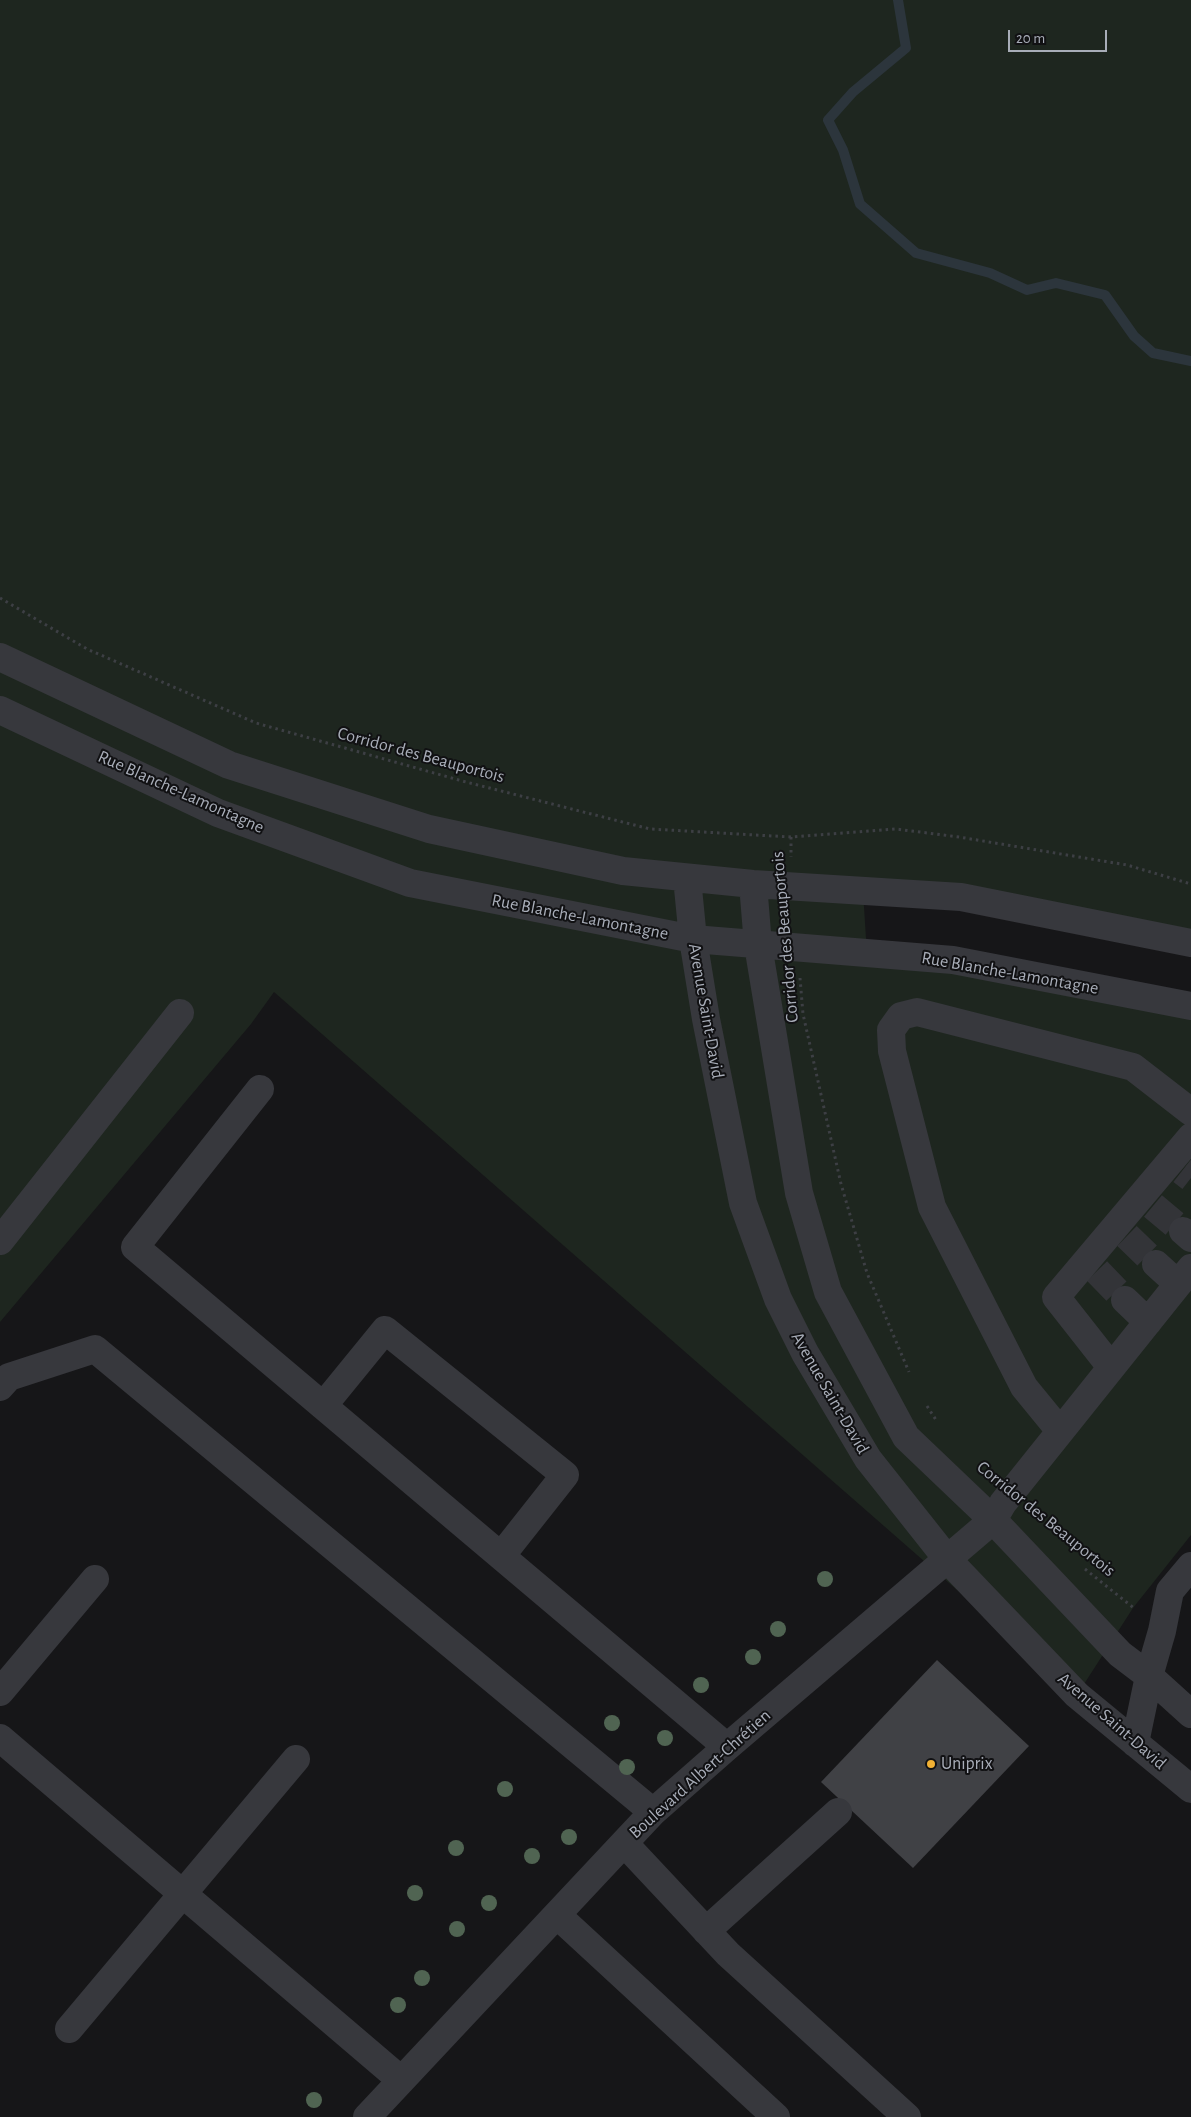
<!DOCTYPE html>
<html>
<head>
<meta charset="utf-8">
<style>
	body { margin:0 }
	#map { position:relative; width:1191px; height:2117px; overflow:hidden; background:#161618; font-family:"Alegreya Sans",sans-serif }
	canvas { display:block }
	.scale { position:absolute; left:1008px; top:30px; width:99px; height:22px; box-sizing:border-box; border:2px solid #a8adb8; border-top:0; padding-left:6px; font-size:15px; line-height:18px; white-space:nowrap; color:#a8adb8; -webkit-text-stroke:4px #111113; paint-order:stroke }
</style>
</head>
<body>
<div id="map">
<canvas width="1191" height="2117"></canvas>
<div class="scale">20 m</div>
</div>
<script>
const context = document.querySelector('canvas').getContext('2d');
context.lineJoin = 'round';
function fill(path, color) {
  context.fillStyle = color;
  context.fill(path, 'evenodd');
}
function toPath(rows) {
  const path = new Path2D();
  for (const r of rows) {
    path.moveTo(r[0], r[1]);
    for (let i = 2; i < r.length; i += 2) path.lineTo(r[i], r[i + 1]);
  }
  return path;
}
function strokePath(path, color, width, dash) {
  context.strokeStyle = color;
  context.lineWidth = width;
  context.lineCap = dash ? 'butt' : 'round';
  context.setLineDash(dash || []);
  context.stroke(path);
}
function label(font, color, halo, rows, align = 'center') {
  context.font = font + ' "Alegreya Sans",sans-serif';
  context.lineWidth = 4;
  context.setLineDash([]);
  context.textBaseline = 'middle';
  context.strokeStyle = halo;
  context.fillStyle = color;
  for (const [text, x, y, turn = 0] of rows) {
    context.save();
    context.translate(x, y);
    context.rotate((+turn || 0) * Math.PI / 180);
    context.textAlign = isNaN(turn) ? turn : align;
    if (halo) context.strokeText(text, 0, 0);
    context.fillText(text, 0, 0);
    context.restore();
  }
}
fill(toPath([
	[0,0,1191,0,1191,943,863,891,867,954,1191,1006,1191,1535,1133,1608,1077,1695,274,992,251,1024,0,1322]
]), '#1e261f');
strokePath(toPath([
	[898,0,906,48,853,92,828,120,843,150,860,204,916,253,990,273,1027,290,1056,283,1105,295,1134,336,1153,353,1191,361]
]), '#2c353c', 10);
fill(toPath([
	[937,1660,1029,1746,913,1868,821,1782]
]), '#404145');
strokePath(toPath([
	[1182,1171,1191,1178],
	[1153,1206,1183,1231],
	[1127,1236,1156,1264],
	[1097,1271,1125,1300]
]), '#333438', 28, [28, 14]);
strokePath(toPath([
	[0,598,87,649,256,723,466,782,650,829,791,837,896,829,959,837,1127,865,1191,884],
	[791,837,791,857],
	[800,978,803,1014,841,1184,867,1273,909,1372],
	[927,1406,936,1420],
	[1085,1569,1135,1609]
]), '#3d3f44', 3, [2.5, 4]);
strokePath(toPath([
	[0,657,229,765,429,829,623,871,753,884,961,897,1191,943],
	[0,710,218,813,410,883,693,939,953,960,1191,1006],
	[687,878,693,939,706,1019,743,1203,778,1299,805,1353,868,1459,948,1560,1077,1695,1191,1789],
	[753,884,758,945,799,1193,828,1292,906,1437,993,1520,1120,1654,1149,1676,1191,1714],
	[260,1089,135,1247,727,1747],
	[1183,1231,1191,1238],
	[0,1241,180,1013],
	[1156,1264,1178,1284],
	[1125,1300,1148,1322],
	[1111,1367,1056,1297,1191,1137],
	[0,1387,9,1377,95,1349,653,1812],
	[323,1406,385,1330,565,1475,501,1556],
	[1060,1431,1024,1387,932,1207,892,1051,891,1030,901,1016,917,1012,1133,1067,1191,1112],
	[0,1692,95,1579],
	[0,1738,401,2080],
	[1135,1743,1149,1676,1162,1631,1170,1591,1191,1566],
	[624,1843,728,1954,907,2117],
	[557,1915,776,2117],
	[706,1931,838,1812],
	[69,2029,296,1759],
	[367,2117,653,1812,727,1747,993,1520,1003,1503,1191,1268]
]), '#37383d', 28);
context.fillStyle = '#506452';
for (const [x, y] of [
	[825,1579],
	[778,1629],
	[753,1657],
	[701,1685],
	[612,1723],
	[665,1738],
	[627,1767],
	[505,1789],
	[569,1837],
	[456,1848],
	[532,1856],
	[415,1893],
	[489,1903],
	[457,1929],
	[422,1978],
	[398,2005],
	[314,2100]
]) {
  context.beginPath();
  context.arc(x, y, 8, 0, 2 * Math.PI);
  context.fill();
}
for (const [x, y, r, color] of [
	[931,1764,5,"#f2b134"]
]) {
  const dot = new Path2D();
  dot.arc(x, y, r, 0, 2 * Math.PI);
  context.fillStyle = color;
  context.fill(dot);
  strokePath(dot, '#111113', 2);
}
label('18px', '#a8adb8', '#111113', [
	["Corridor des Beauportois",421,755,15],
	["Rue Blanche-Lamontagne",181,792,24],
	["Rue Blanche-Lamontagne",580,917,11],
	["Corridor des Beauportois",785,937,-95],
	["Rue Blanche-Lamontagne",1010,973,10],
	["Avenue Saint-David",706,1011,80],
	["Avenue Saint-David",830,1393,60],
	["Corridor des Beauportois",1046,1519,39],
	["Avenue Saint-David",1112,1721,41],
	["Boulevard Albert-Chrétien",700,1774,-42]
]);
label('18px', '#a8adb8', '#111113', [
	["Uniprix",941,1764]
], 'left');
</script>
</body>
</html>
